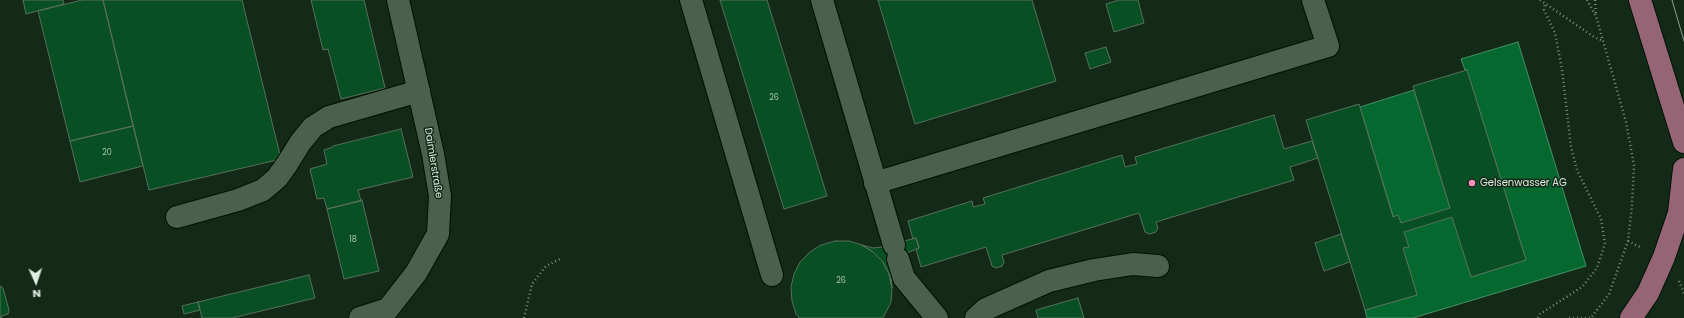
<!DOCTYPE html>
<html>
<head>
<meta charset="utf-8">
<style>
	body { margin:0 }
	#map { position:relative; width:1684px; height:318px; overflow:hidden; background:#132a19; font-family:Poppins,sans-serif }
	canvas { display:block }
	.north { position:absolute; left:16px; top:262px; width:40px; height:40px; -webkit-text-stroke:3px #132a19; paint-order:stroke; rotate:177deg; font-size:11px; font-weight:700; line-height:16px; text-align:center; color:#deece0 }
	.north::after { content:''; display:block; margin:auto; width:14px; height:18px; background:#deece0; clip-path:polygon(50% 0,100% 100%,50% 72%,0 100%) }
</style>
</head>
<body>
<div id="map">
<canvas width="1684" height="318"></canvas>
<div class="north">N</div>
</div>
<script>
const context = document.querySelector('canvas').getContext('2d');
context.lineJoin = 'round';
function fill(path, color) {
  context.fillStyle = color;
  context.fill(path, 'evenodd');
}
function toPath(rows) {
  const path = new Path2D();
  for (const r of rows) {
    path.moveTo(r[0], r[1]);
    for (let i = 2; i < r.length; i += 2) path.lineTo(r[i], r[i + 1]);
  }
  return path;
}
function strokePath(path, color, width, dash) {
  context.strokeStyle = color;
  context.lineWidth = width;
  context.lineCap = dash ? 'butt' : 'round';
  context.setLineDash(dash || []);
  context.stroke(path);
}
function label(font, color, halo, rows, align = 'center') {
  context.font = font + ' Poppins,sans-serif';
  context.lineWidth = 3;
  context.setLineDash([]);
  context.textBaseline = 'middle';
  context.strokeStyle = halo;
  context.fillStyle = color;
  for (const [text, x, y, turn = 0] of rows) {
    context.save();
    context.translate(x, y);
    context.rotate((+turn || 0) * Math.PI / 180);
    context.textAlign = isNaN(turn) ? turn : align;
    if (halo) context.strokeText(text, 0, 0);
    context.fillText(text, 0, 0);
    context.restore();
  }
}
const water = toPath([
	[1518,42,1586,266,1413,318,1367,318,1365,310,1417,295,1360,107,1414,90,1471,277,1526,260,1467,70,1465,70,1461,59,1518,42]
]);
fill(water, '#05682f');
strokePath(water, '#469064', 1);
const building = toPath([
	[23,0,63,0,64,4,26,14,23,0],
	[82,0,103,0,133,126,70,141,38,11,82,0],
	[103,0,242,0,281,159,149,190,103,0],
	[311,0,364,0,385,88,341,99,328,49,323,50,311,0],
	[720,0,767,0,827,196,784,209,720,0],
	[878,0,1032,0,1056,81,915,124,878,0],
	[1119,0,1138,0,1144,23,1114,32,1106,4,1119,0],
	[1106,47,1111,62,1090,69,1085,53,1106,47],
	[1467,70,1526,260,1471,277,1452,217,1404,232,1409,247,1403,248,1417,295,1365,310,1306,120,1359,104,1393,217,1398,215,1401,223,1450,208,1413,86,1467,70],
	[1274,115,1284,149,1312,141,1318,158,1290,167,1294,180,1156,222,1158,228,1156,232,1150,234,1145,232,1139,213,1002,255,1004,262,1002,266,996,268,992,266,986,247,921,267,916,249,919,248,916,238,913,239,908,221,972,201,973,207,985,204,983,198,1122,155,1125,167,1137,164,1135,157,1274,115],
	[133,126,143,166,80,182,70,141,133,126],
	[401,129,413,177,358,190,361,201,327,209,324,198,317,199,310,169,327,164,324,150,333,147,333,146,401,129],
	[362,200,379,271,344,279,327,209,362,200],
	[1341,234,1350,262,1324,271,1315,243,1341,234],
	[916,238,919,248,902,255,894,266,891,274,892,288,889,274,883,262,873,252,862,245,873,248,881,247,916,238],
	[835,241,849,241,862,245,873,252,883,262,889,274,892,288,891,302,883,318,799,318,796,314,792,301,791,287,794,274,800,262,810,252,821,245,835,241],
	[309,275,315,298,232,318,202,318,198,302,309,275],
	[0,286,3,288,9,310,8,314,1,316,2,318,0,318,0,286],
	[1078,298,1084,318,1038,318,1036,310,1078,298],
	[198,302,200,310,184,314,182,306,198,302]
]);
fill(building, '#094f24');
strokePath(building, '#57705b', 1);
const minor = toPath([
	[691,0,772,275],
	[822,0,894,245],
	[875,183,1328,46,1313,0],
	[177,217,238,200,263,190,277,178,287,164,300,143,313,127,329,117,419,91],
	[898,259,904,278,937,318],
	[360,318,388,309,416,273,438,234,440,196,433,154,398,0],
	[976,318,986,309,1049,281,1094,270,1133,264,1158,266]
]);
const major = toPath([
	[1640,0,1684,142],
	[1631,318,1648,293,1664,257,1679,213,1684,169]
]);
strokePath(minor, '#001204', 24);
strokePath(major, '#001204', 24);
strokePath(toPath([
	[1540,0,1594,37,1603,41],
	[1587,0,1596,16,1626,122,1634,165,1632,205,1628,241,1609,294,1591,318],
	[1595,0,1596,16],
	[1628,241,1642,248],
	[1679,281,1684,294],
	[524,318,532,284,546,266,562,258],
	[1538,318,1540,314,1582,287,1597,268,1605,244,1601,219,1577,170,1571,147,1562,69,1555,33,1544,10,1545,3],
	[1569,318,1591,318]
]), '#7a8d7e', 2.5, [1, 3]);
strokePath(minor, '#49614d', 22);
strokePath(major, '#956575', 22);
strokePath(toPath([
	[1672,0,1684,41]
]), '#8fa093', 1);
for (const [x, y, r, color] of [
	[1472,183,4,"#fe8ebc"]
]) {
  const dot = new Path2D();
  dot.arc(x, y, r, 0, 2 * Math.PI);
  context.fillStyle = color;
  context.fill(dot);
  strokePath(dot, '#132a19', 1.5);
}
label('8px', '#a9c5b1', null, [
	["26",774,98],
	["20",107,153],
	["18",353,240],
	["26",841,281]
]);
label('10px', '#deece0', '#132a19', [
	["Daimlerstraße",433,163,81]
]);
label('10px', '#deece0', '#132a19', [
	["Gelsenwasser AG",1480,183]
], 'left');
</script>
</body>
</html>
